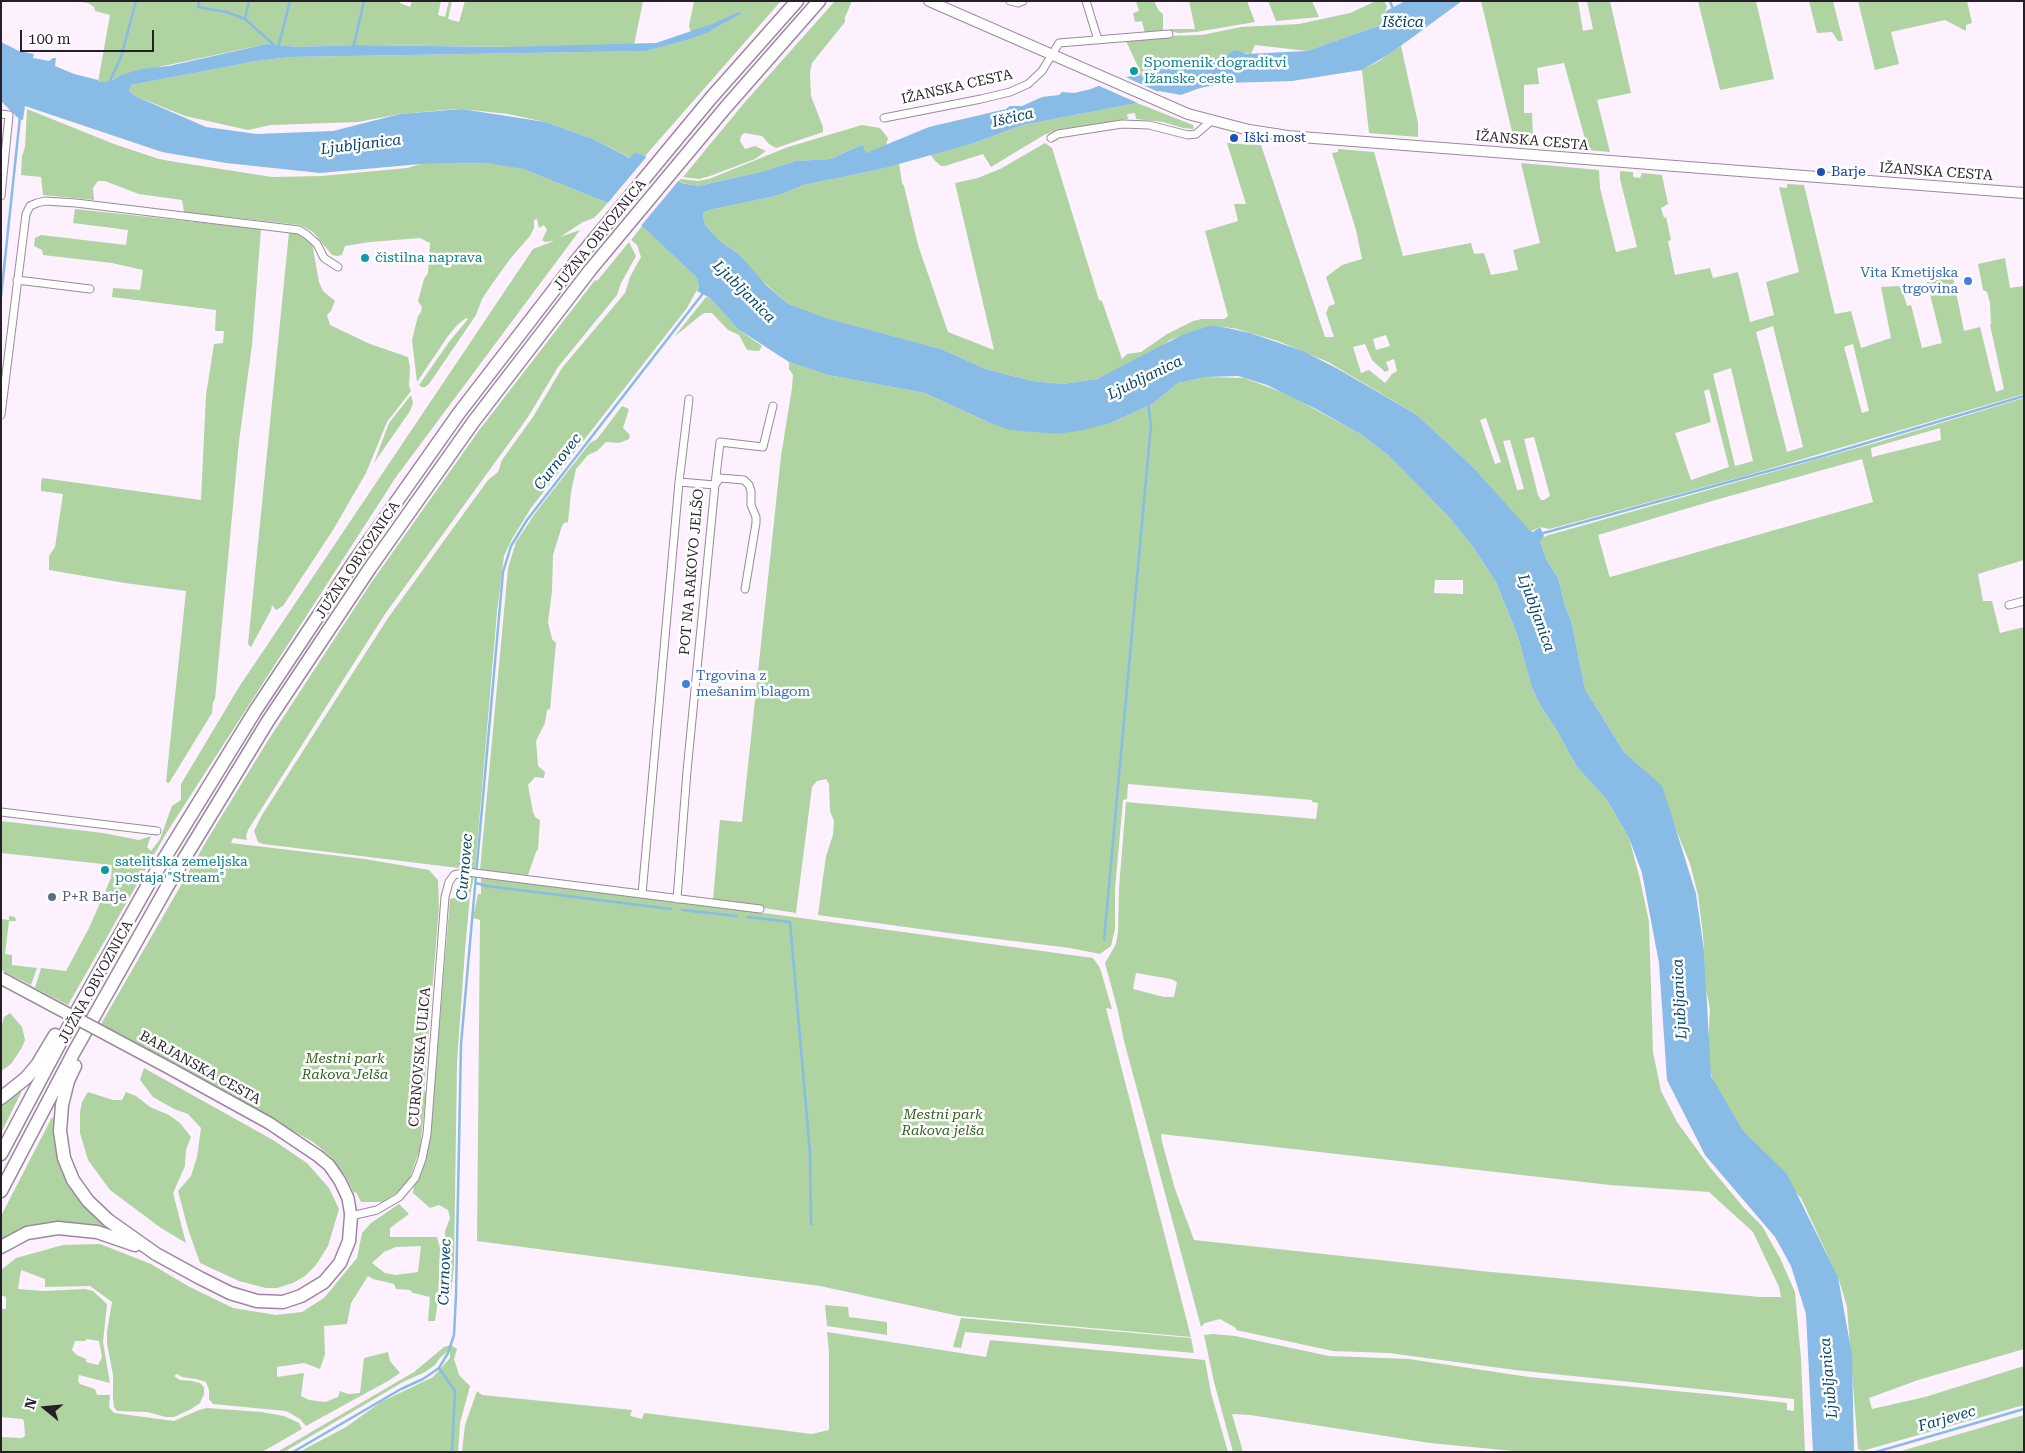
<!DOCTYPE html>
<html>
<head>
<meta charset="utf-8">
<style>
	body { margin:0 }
	#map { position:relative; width:2025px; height:1453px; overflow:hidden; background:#fdf1ff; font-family:"Roboto Serif",serif }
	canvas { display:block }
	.frame { position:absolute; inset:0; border:2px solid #261f27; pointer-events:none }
	.north { position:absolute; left:20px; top:1383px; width:50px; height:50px; -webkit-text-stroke:4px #fff; paint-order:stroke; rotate:287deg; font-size:14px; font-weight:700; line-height:20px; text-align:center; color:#261f27 }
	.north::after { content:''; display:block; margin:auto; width:18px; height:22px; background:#261f27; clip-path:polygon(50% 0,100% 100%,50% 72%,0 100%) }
	.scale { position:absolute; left:20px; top:30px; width:134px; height:22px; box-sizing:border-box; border:2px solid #261f27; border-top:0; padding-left:6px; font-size:15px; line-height:18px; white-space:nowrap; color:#261f27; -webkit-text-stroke:4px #fff; paint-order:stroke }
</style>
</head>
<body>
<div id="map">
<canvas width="2025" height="1453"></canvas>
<div class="frame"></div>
<div class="north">N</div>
<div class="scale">100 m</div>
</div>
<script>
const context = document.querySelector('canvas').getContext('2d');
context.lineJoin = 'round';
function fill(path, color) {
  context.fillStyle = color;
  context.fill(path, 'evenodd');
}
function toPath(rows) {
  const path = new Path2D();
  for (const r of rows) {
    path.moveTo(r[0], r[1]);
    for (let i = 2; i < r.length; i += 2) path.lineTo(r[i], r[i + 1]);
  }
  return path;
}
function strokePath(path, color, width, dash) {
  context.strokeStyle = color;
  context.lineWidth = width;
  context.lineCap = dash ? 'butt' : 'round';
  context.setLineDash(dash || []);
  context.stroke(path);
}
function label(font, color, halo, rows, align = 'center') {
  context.font = font + ' "Roboto Serif",serif';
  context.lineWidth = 5;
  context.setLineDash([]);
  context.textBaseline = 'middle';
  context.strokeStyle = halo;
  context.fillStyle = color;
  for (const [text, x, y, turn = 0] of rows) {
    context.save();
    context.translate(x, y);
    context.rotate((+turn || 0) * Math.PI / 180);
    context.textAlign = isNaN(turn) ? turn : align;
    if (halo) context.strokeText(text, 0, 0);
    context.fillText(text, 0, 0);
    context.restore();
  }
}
fill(toPath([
	[75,1,400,1,400,3,410,7,412,1,441,1,438,15,445,17,449,1,452,1,448,19,459,22,465,1,643,1,634,45,518,47,354,45,298,47,267,44,121,75,109,82,98,82,110,15,95,11,94,7,88,3],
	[694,1,781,1,645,156,635,152,631,158,593,139,545,122,508,114,462,109,444,110,400,114,358,122,271,125,248,130,185,116,135,96,129,91,131,85,257,61,290,57,646,51,688,40,715,28,741,14,691,32,689,26],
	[835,1,852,1,845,17,845,22,812,63,810,72,811,96,823,127,823,132,776,148,769,144,762,136,744,133,741,136,740,141,745,149,755,146,766,151,755,159,710,176,699,179,683,177,745,102],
	[1136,1,1154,1,1159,11,1163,14,1163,32,1145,34,1142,21,1135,22,1133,13,1139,11],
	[1189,1,1247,1,1255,22,1196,32,1178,33,1170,31,1170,29,1195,29],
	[1268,1,1312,1,1319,17,1276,21],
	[1376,1,1384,1,1387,6,1381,25,1307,51,1255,45,1251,54,1232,51,1223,59,1153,71,1143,77,1137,75,1141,73,1126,41,1128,39,1163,36,1202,35,1241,27,1299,24,1350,13],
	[1481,1,1578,1,1583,31,1593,29,1587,1,1610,1,1631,93,1597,100,1610,152,1588,150,1564,63,1537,68,1539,84,1524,85,1524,113,1532,113,1533,137,1535,146,1515,144],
	[1698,1,1756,1,1774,79,1720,90],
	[1809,1,1833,1,1843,41,1838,41,1832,32,1817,33],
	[1858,1,1967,1,1972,23,1966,25,1966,31,1945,20,1891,32,1899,64,1875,70],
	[1401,46,1418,123,1418,137,1369,133,1362,70,1379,61],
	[1137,103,1193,125,1194,129,1183,128,1163,122,1136,119,1135,113,1127,114,1128,119,1056,130,1044,135,991,167,983,154,945,166,941,166,935,161,930,154,974,143,1023,125],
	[27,109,114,144,159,159,176,162,272,177,322,176,407,168,421,164,494,163,523,169,608,203,594,218,583,222,560,237,580,230,396,477,167,832,68,1005,35,988,41,968,66,971,89,928,111,878,112,865,1,853,1,821,103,833,139,840,151,836,147,847,151,851,160,839,172,806,181,800,181,784,239,687,533,249,554,241,545,242,542,240,547,230,544,225,539,228,537,219,534,220,534,228,530,236,510,259,490,287,482,299,476,315,429,384,425,387,421,387,419,385,449,342,468,319,466,318,458,324,448,336,417,382,412,340,418,316,421,312,422,307,418,301,424,279,428,273,430,243,420,238,370,242,345,246,342,255,337,256,332,255,313,232,300,225,184,212,182,200,139,194,105,181,98,181,93,188,94,200,43,195,41,177,21,175,22,156,25,147],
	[862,125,880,128,888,138,886,146,866,153,859,146,831,159,795,161,765,171,698,186,678,182,681,179,698,181,709,179,788,147],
	[1045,143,1052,148,1099,300,1102,301,1122,359,1127,354,1141,352,1167,334,1193,321,1202,319,1224,319,1228,316,1205,231,1238,221,1234,204,1246,204,1227,143,1261,145,1325,337,1334,337,1326,313,1329,306,1335,304,1326,277,1342,265,1362,259,1356,230,1332,153,1338,152,1338,149,1374,152,1403,256,1471,243,1474,254,1484,253,1491,275,1518,270,1513,250,1540,243,1521,163,1599,170,1600,188,1616,252,1637,247,1620,179,1620,171,1633,172,1633,177,1640,178,1642,173,1662,175,1668,204,1661,208,1664,218,1666,217,1671,240,1668,241,1675,275,1710,268,1713,278,1738,272,1750,322,1774,315,1766,282,1799,272,1779,187,1787,188,1787,184,1804,185,1835,314,1851,311,1861,348,1891,338,1881,287,1901,286,1907,306,1911,305,1922,348,1942,343,1927,282,1953,277,1964,331,1980,327,1996,392,2004,389,1990,325,1991,324,1990,303,1987,292,1983,290,1978,264,2005,258,2010,288,2024,286,2024,394,1741,477,1557,527,1549,529,1540,527,1530,532,1474,468,1417,415,1328,362,1278,341,1237,329,1218,326,1208,326,1170,340,1158,349,1097,379,1063,384,1032,381,986,369,941,349,827,319,787,303,759,278,739,254,721,242,706,226,703,218,703,213,709,210,776,196,804,185,881,169,899,163,902,183,904,186,918,245,948,332,994,350,955,183,978,178,1002,168],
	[1773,326,1803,447,1787,452,1756,332],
	[1386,335,1390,346,1376,350,1373,339],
	[1365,344,1372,360,1385,372,1389,370,1386,362,1394,359,1397,371,1392,374,1385,383,1369,370,1361,373,1353,347],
	[1853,344,1869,411,1862,413,1844,347],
	[1731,368,1753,461,1735,466,1713,374],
	[1709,389,1729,467,1691,480,1675,433,1711,422,1704,391],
	[1486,418,1501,462,1495,464,1480,420],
	[1534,437,1550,496,1544,500,1541,500,1538,495,1524,439],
	[1510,440,1524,489,1517,490,1503,441],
	[75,209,261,229,252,345,239,441,215,699,213,702,212,713,169,783,166,782,186,591,125,583,49,570,49,556,55,547,63,494,41,491,41,483,42,478,201,500,206,395,214,344,223,343,224,331,215,331,216,310,112,297,113,288,140,290,143,270,112,263,43,255,42,250,34,246,35,238,41,235,126,245,128,230,73,223],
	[642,226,697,278,699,286,687,308,531,508,512,539,504,556,497,612,475,870,263,844,258,842,254,831,262,815,388,618,488,480,498,472,502,460,533,417,562,368,625,293,630,277,641,257,637,245,631,240],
	[289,232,304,236,312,243,319,282,323,291,335,301,331,311,327,315,330,325,370,344,408,357,410,367,409,386,411,391,387,422,366,473,333,530,283,606,276,610,272,605,271,610,251,647,248,644],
	[629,242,636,256,621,283,617,295,558,367,528,417,385,614,248,830,246,836,247,840,233,838,231,843,365,859,429,870,438,880,439,907,424,1090,426,1093,420,1149,409,1180,399,1191,383,1202,361,1202,356,1192,354,1193,346,1177,331,1157,313,1142,101,1024,207,840,267,742,371,583,480,429,595,280,597,281],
	[706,297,710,298,738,329,762,346,759,351,747,350,739,335,728,330,712,313,705,313,701,315,674,337],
	[789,362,828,375,925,393,990,423,1058,434,1111,423,1152,404,1178,383,1206,377,1244,378,1287,394,1362,435,1388,455,1448,516,1473,547,1496,582,1517,634,1532,688,1540,705,1556,729,1577,767,1607,800,1629,838,1640,879,1649,922,1653,1052,1661,1091,1677,1122,1709,1166,1744,1208,1762,1226,1780,1258,1795,1292,1801,1359,1805,1452,1524,1452,1430,1443,1250,1415,1232,1414,1243,1452,1233,1452,1214,1382,1204,1335,1213,1334,1235,1336,1329,1356,1409,1359,1529,1377,1728,1396,1787,1403,1787,1410,1794,1411,1794,1399,1515,1370,1389,1353,1333,1351,1236,1330,1236,1328,1220,1319,1205,1323,1201,1327,1124,1041,1118,1011,1105,963,1116,944,1118,932,1119,888,1126,802,1316,819,1318,803,1312,802,1312,800,1128,784,1127,799,1123,800,1115,889,1115,929,1111,946,1100,954,1070,948,949,933,818,915,826,856,833,835,834,821,830,811,829,784,826,779,817,781,812,787,796,913,713,900,720,820,742,822,781,456,792,388,793,375,789,369],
	[1435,580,1463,580,1463,594,1434,593],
	[1136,973,1171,979,1177,982,1174,997,1164,997,1133,989],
	[1161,1134,1610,1185,1709,1192,1753,1232,1779,1287,1781,1297,1760,1297,1481,1271,1194,1240,1175,1189,1162,1142],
	[411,395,413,403,410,411,374,463,389,423],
	[2024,398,2024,560,1978,574,1983,601,1992,601,2000,633,2024,627,2024,1349,1918,1380,1869,1398,1872,1409,1925,1397,2024,1366,2024,1405,1862,1451,1858,1449,1847,1307,1839,1280,1801,1198,1739,1131,1716,1089,1707,1062,1710,1009,1706,989,1703,935,1698,895,1690,864,1671,817,1641,767,1624,752,1585,689,1571,620,1565,606,1558,578,1547,561,1540,542,1541,538,1549,535,1875,443],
	[1940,428,1941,440,1872,457,1871,448],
	[1862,459,1873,502,1610,577,1609,575,1598,535,1712,501],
	[622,406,629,409,623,428,630,435,629,439,619,443,606,442,597,451,588,455,576,469,571,492,568,522,564,523,562,526,553,555,552,591,548,622,552,639,556,643,550,709,547,710,545,723,536,741,538,766,545,772,544,778,535,777,528,785,533,812,535,817,540,820,538,849,536,852,528,875,480,870,508,568,516,542,536,512,590,443,597,439],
	[468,875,474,876,470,896,465,950,457,1062,454,1265,451,1295,446,1294,445,1231,450,1218,448,1210,439,1205,430,1208,413,1193,414,1185,419,1178,425,1159,430,1138,450,899,463,896],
	[481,878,640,896,1093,958,1100,968,1112,1009,1106,1008,1191,1337,959,1316,820,1286,477,1241,480,920,473,918,478,894,481,894],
	[9,916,15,917,16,921,9,921,5,954,12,955,12,965,37,968,31,985,1,970,1,919,9,920],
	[10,1013,22,1027,25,1040,21,1049,11,1064,1,1071,1,1028,4,1017],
	[144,1068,273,1140,307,1163,329,1188,339,1209,334,1226,328,1246,316,1265,305,1276,293,1283,277,1288,266,1288,239,1281,200,1263,188,1229,178,1191,191,1176,197,1157,201,1128,188,1114,174,1109,153,1097,140,1080],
	[19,1091,21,1091,21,1093,1,1133,1,1105],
	[88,1092,113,1100,122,1100,126,1092,136,1096,150,1107,169,1115,180,1123,191,1137,186,1150,185,1166,173,1193,186,1243,161,1228,110,1190,88,1160,80,1133,80,1112,82,1102],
	[52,1117,54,1119,55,1143,62,1170,82,1203,97,1218,118,1233,91,1224,57,1221,28,1227,1,1239,1,1216],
	[399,1204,409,1214,390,1228,390,1237,437,1237,440,1248,438,1301,435,1321,428,1321,430,1297,413,1293,410,1290,396,1289,394,1284,373,1279,368,1276,351,1303,347,1324,324,1326,325,1354,320,1369,304,1363,277,1367,277,1377,304,1373,301,1396,309,1400,325,1402,338,1397,340,1391,348,1394,360,1393,364,1358,388,1352,390,1361,400,1373,388,1381,306,1426,300,1419,286,1411,213,1404,209,1399,209,1390,206,1382,196,1379,182,1377,177,1374,174,1376,180,1380,192,1381,200,1383,204,1387,204,1394,200,1403,191,1409,174,1417,166,1417,147,1412,117,1411,114,1407,113,1398,113,1375,107,1344,107,1332,112,1302,90,1286,45,1287,45,1279,21,1270,18,1289,43,1291,85,1289,93,1291,107,1304,103,1342,110,1383,79,1375,78,1381,80,1384,95,1389,97,1395,110,1395,109,1407,114,1413,174,1421,199,1410,207,1408,261,1412,284,1416,299,1423,302,1429,262,1452,1,1452,1,1437,22,1438,25,1436,24,1421,22,1419,1,1417,1,1309,6,1309,6,1297,1,1295,1,1270,16,1258,63,1245,100,1244,151,1264,188,1286,233,1308,276,1315,302,1312,324,1298,357,1258,362,1233,371,1223],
	[421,1246,418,1272,395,1275,385,1273,372,1263,384,1252,396,1247],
	[87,1339,99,1341,102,1357,98,1365,86,1362,86,1359,77,1355,72,1350,75,1341,85,1341],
	[825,1305,848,1307,849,1317,887,1322,887,1335,827,1326],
	[961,1318,1191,1338,1194,1353,965,1332,961,1348,953,1347],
	[827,1332,986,1357,990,1340,1205,1360,1211,1393,1228,1452,462,1452,465,1425,477,1391,482,1395,632,1410,630,1416,642,1419,644,1413,812,1434,829,1430,829,1353],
	[451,1345,457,1349,454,1359,459,1375,470,1386,460,1423,458,1452,299,1452,346,1427,381,1402,433,1377,450,1358,450,1349,440,1358,435,1365,425,1372,403,1382,284,1452,277,1452,414,1372,444,1347],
	[2024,1415,2024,1452,1899,1452,1908,1449]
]), '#afd3a1');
fill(toPath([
	[1405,1,1462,1,1391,53,1362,70,1292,81,1225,83,1200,88,1181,95,1159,91,1137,103,1023,125,974,143,881,169,804,185,776,196,709,210,703,213,703,218,706,226,721,242,739,254,766,285,787,303,825,318,941,349,986,369,1032,381,1063,384,1097,379,1182,335,1208,326,1218,326,1250,333,1303,351,1338,369,1417,415,1474,468,1530,531,1533,532,1540,527,1544,536,1540,542,1547,561,1558,578,1565,606,1571,620,1585,689,1624,752,1662,786,1669,807,1696,894,1704,951,1711,1076,1743,1131,1787,1174,1838,1277,1852,1355,1854,1452,1813,1452,1806,1314,1791,1266,1775,1237,1705,1155,1667,1080,1659,963,1642,873,1629,838,1607,800,1577,767,1556,729,1540,705,1532,688,1517,634,1496,582,1473,547,1448,516,1388,455,1362,435,1316,409,1267,385,1238,376,1206,377,1178,383,1152,404,1111,423,1083,430,1058,434,1010,430,990,423,925,393,828,375,789,362,738,329,710,298,697,291,699,286,697,278,642,226,608,203,523,169,488,163,421,164,320,173,226,163,162,152,25,106,23,120,19,119,1,101,1,42,19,51,34,54,33,58,49,61,53,58,56,58,55,66,74,74,98,80,98,82,109,82,121,75,142,69,169,66,267,44,298,47,354,45,504,47,656,43,712,24,739,12,741,14,708,32,688,40,646,51,290,57,257,61,131,85,129,91,135,96,206,127,257,134,333,131,400,114,462,109,545,122,593,139,630,158,635,152,645,156,681,183,698,186,765,171,795,161,831,159,859,146,863,146,866,153,929,127,1006,109,1010,106,1022,106,1042,97,1059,95,1062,92,1074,93,1091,89,1112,80,1137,75,1143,77,1153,71,1223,59,1232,51,1236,50,1246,54,1307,51,1381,25,1386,11]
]), '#88bbe5');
fill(toPath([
	[1121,75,1165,95,1160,94,1140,104,1097,85,1111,78],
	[648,155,680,179,640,227,606,205]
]), '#fdf1ff');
strokePath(toPath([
	[199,1,198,7,227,12,245,19,274,45,274,47],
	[1390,1,1393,9],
	[245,19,249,1],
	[278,48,290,1],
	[353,48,364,1],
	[108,85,121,57,136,1],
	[1,297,20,117],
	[1540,534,1823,456,2024,396],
	[476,883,487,886,671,909],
	[682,910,736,916],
	[748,917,790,922,810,1153,811,1224],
	[1104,940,1151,425,1148,403],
	[439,1368,455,1391,452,1452],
	[293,1452,401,1389,423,1379,439,1368,448,1353,454,1335,456,1295,461,1044,503,572,511,546,527,520,704,292],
	[1876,1452,2024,1409]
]), '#88bbe5', 2.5);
const minor = toPath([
	[1010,1,1018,3,1023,1],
	[1086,1,1098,40],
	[1,114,9,115,1,196],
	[884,118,981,99,1010,92,1028,84,1042,71,1059,43,1169,34],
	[1051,138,1058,134,1122,124,1149,125,1188,135,1196,134,1211,121],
	[17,280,90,289],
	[1,415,26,214,30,206,37,203,45,201,76,203,299,230,307,235,317,244,324,258,338,267],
	[679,482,689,399],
	[715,484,720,442,763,447,773,406],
	[715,485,720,478,744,480,749,485,751,491,751,505,756,517,756,523,745,589],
	[2009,605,2024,601],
	[1,812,157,831],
	[642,894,679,482,715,485,687,771,677,899],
	[351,1216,377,1210,399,1197,415,1178,422,1159,427,1134,445,897,449,882,454,875,467,872,760,909]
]);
const secondary = toPath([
	[929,1,1188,114,1249,130,1288,136,2024,193]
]);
const primary = toPath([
	[171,1069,269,1123,318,1156,329,1165,340,1181,348,1198,351,1216]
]);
const motorway = toPath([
	[75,1066,68,1081,62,1105,60,1131,64,1158,73,1180,88,1201,108,1220,156,1254,200,1278,230,1293,257,1301,283,1302,301,1296,324,1282,340,1263,349,1241,351,1216],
	[1,1098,26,1078,37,1065,55,1035],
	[1,1154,77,1011,148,885,255,711,356,559,459,413,577,260,711,98,797,1],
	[1,1191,74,1052,167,887,268,721,370,568,474,421,591,269,726,107,819,1],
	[1,1247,27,1233,58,1228,97,1232,135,1245]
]);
strokePath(minor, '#9a899d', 9);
strokePath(secondary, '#9a899d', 12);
strokePath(primary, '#9a899d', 14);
strokePath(motorway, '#9a899d', 15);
strokePath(minor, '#fff', 7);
strokePath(secondary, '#fff', 10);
strokePath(primary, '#fff', 11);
strokePath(motorway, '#fff', 12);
const primaryBridge = toPath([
	[1,978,171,1069]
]);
strokePath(primaryBridge, '#9a899d', 14, []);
strokePath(primaryBridge, '#fff', 11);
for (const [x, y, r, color] of [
	[1134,71,5,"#0f9aa8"],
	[1234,138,5,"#1a4fb4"],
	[1821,172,5,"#1a4fb4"],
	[365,258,5,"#0f9aa8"],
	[1968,281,5,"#3f7fe0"],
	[686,684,5,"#3f7fe0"],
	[105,870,5,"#0f9aa8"],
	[52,897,5,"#5c6f8a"]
]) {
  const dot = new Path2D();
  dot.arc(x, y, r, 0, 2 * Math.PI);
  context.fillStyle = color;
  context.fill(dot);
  strokePath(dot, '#fff', 2);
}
label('14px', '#0d838f', '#fff', [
	["Spomenik dograditvi",1144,63],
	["Ižanske ceste",1144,79],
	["čistilna naprava",375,258],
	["satelitska zemeljska",115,862],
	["postaja \"Stream\"",115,878]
], 'left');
label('14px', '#261f27', '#fff', [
	["IŽANSKA CESTA",957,87,-13],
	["IŽANSKA CESTA",1532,141,5],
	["IŽANSKA CESTA",1936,172,4],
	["JUŽNA OBVOZNICA",600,235,-51],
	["JUŽNA OBVOZNICA",358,560,-56],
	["POT NA RAKOVO JELŠO",692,572,-85],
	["JUŽNA OBVOZNICA",96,982,-61],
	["CURNOVSKA ULICA",420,1057,-85],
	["BARJANSKA CESTA",200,1068,29]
]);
label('14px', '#164399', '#fff', [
	["Iški most",1244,138],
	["Barje",1831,172]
], 'left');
label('14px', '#366cbe', '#fff', [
	["Vita Kmetijska",1958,273],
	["trgovina",1958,289],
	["Trgovina z",696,676,"left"],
	["mešanim blagom",696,692,"left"]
], 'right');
label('14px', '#4e5e75', '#fff', [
	["P+R Barje",62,897]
], 'left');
label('italic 14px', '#32611d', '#fff', [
	["Mestni park",345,1059],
	["Rakova Jelša",345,1075],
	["Mestni park",943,1115],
	["Rakova jelša",943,1131]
]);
label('italic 15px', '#04436a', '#fff', [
	["Iščica",1403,23],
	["Iščica",1013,118,-13],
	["Ljubljanica",361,145,-7],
	["Ljubljanica",744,292,45],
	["Ljubljanica",1145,378,-26],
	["Curnovec",558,462,-52],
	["Ljubljanica",1536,613,70],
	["Curnovec",465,867,-85],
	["Ljubljanica",1680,999,-93],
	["Curnovec",445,1272,-88],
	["Ljubljanica",1829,1378,-95],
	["Farjevec",1947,1419,-16]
]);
</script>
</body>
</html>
